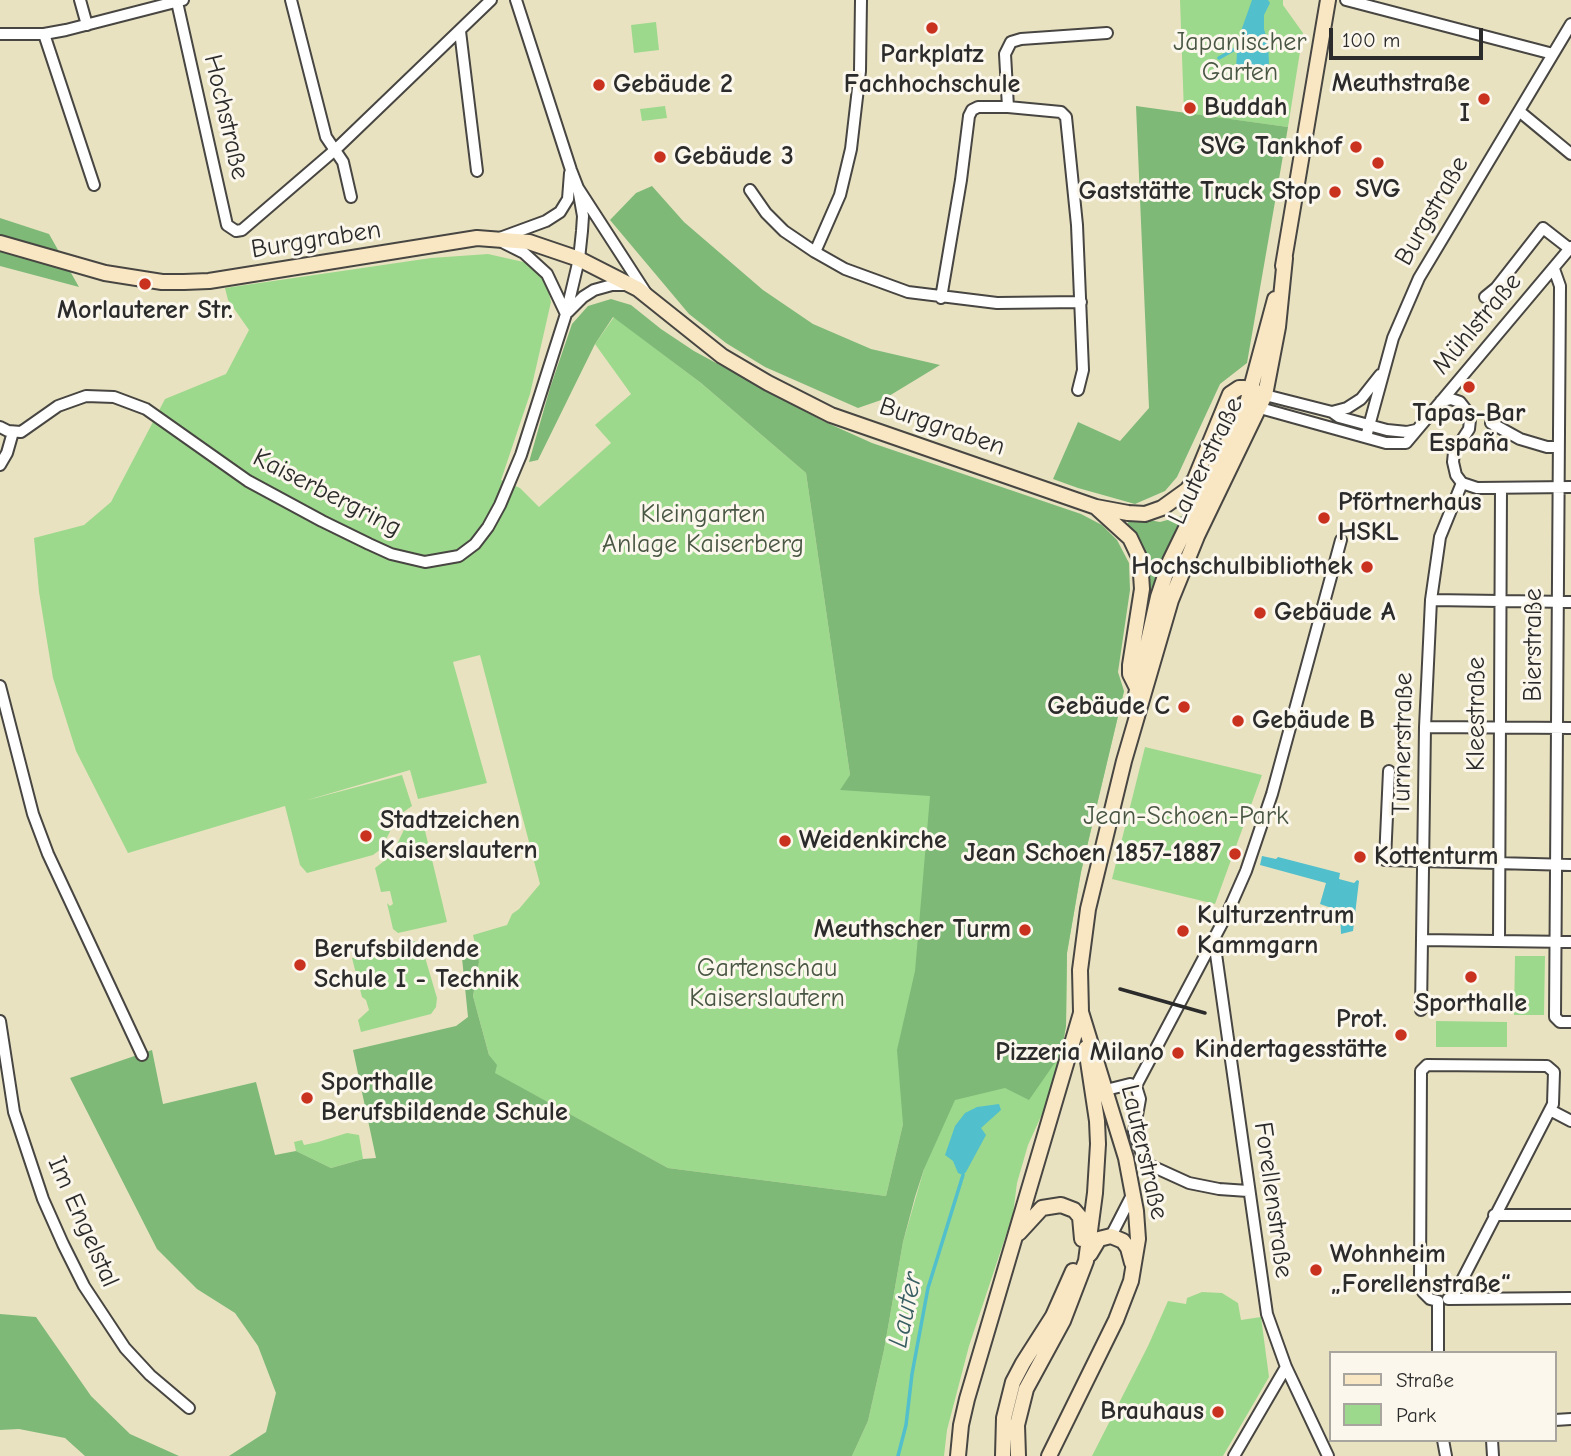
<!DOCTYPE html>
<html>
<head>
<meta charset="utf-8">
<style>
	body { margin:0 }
	#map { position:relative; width:1571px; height:1456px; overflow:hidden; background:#e9e2c1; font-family:"Comic Neue",sans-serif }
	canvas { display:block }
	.legend { position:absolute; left:1329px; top:1351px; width:228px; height:91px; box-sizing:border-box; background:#fbf7ec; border:2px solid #a8a59f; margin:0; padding:9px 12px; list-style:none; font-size:21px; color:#2b2b2b }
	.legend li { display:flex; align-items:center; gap:14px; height:35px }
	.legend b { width:35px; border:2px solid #a8a59f }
	.scale { position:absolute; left:1329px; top:28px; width:154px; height:32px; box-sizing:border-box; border:4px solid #2b2b2b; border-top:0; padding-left:9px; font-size:21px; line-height:24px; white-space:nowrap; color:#2b2b2b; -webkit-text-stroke:5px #fbf7ec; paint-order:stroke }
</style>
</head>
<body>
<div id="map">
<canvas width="1571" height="1456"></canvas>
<ul class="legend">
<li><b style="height:9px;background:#f9e7c3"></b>Straße</li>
<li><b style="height:19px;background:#9dd98c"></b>Park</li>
</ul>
<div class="scale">100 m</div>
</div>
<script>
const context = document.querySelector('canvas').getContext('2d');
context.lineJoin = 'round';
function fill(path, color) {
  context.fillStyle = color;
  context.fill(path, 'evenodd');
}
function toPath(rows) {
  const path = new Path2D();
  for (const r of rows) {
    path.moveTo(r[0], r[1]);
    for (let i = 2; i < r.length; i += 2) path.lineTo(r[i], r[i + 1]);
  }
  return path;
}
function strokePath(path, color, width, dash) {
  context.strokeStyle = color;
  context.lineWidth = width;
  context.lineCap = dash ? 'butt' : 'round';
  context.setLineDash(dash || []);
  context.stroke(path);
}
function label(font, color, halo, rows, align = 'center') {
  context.font = font + ' "Comic Neue",sans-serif';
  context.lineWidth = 6;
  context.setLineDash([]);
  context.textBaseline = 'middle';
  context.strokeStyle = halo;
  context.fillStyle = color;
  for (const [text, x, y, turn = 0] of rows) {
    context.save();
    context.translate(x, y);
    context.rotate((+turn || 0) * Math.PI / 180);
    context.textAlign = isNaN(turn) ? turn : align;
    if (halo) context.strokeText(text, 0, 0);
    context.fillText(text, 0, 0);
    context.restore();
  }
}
fill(toPath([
	[1180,0,1283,0,1283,5,1303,33,1288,127,1184,113],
	[656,22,659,50,634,53,631,25],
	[665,106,667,118,642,121,640,109],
	[488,254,528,263,545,277,551,302,530,394,501,480,520,488,539,507,611,443,595,425,631,394,595,344,614,317,701,383,806,473,850,775,1124,691,1081,872,1067,953,1066,1026,1061,1054,1043,1112,1028,1145,1017,1183,1013,1214,969,1346,947,1430,944,1456,852,1456,868,1421,884,1350,903,1242,924,1169,903,1124,886,1196,668,1168,494,1073,473,996,479,962,473,935,507,925,512,914,519,909,540,884,480,655,453,662,487,783,418,799,410,770,304,801,402,775,412,806,398,816,381,849,373,855,307,873,300,865,285,806,128,853,76,751,53,678,39,592,34,538,84,525,111,502,165,399,226,374,249,330,228,300,225,288,431,258],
	[1145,747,1262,775,1215,904,1112,879],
	[421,814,447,922,398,933,393,929,387,903,390,906,393,904,390,891,381,892,375,868,392,855,409,819,414,815],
	[413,941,419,942,422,947,437,998,436,1007,431,1014,361,1032,358,1020,369,1010,366,1000,362,997,352,958],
	[1515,956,1545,956,1544,1015,1514,1015],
	[1436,1021,1507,1022,1507,1047,1436,1047],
	[347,1133,359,1135,363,1159,331,1168,296,1151,294,1142,302,1140,304,1145,318,1142],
	[1202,1292,1222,1293,1238,1303,1241,1320,1261,1317,1269,1377,1223,1456,1092,1456,1148,1346,1168,1301,1186,1304,1187,1298]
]), '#9dd98c');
fill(toPath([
	[1136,106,1288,127,1247,363,1220,384,1177,477,1165,491,1135,504,1078,488,1053,479,1078,422,1120,441,1149,408],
	[652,186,684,222,763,290,813,324,871,349,940,365,884,399,858,408,765,367,726,343,689,314,610,220,636,193],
	[0,218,49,234,79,287,0,266],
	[611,299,631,305,661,329,694,351,823,421,872,443,1081,514,1102,525,1117,540,1129,563,1130,590,1118,672,1124,691,1081,872,1067,953,1066,1026,1061,1054,1029,1100,1005,1088,955,1100,924,1169,915,1197,903,1242,884,1350,868,1421,852,1456,229,1456,266,1432,276,1393,258,1346,235,1313,197,1289,157,1249,70,1078,152,1050,163,1104,256,1082,275,1155,296,1151,331,1168,363,1159,376,1158,353,1050,456,1026,468,1017,462,958,478,954,479,962,473,996,489,1055,497,1065,495,1073,668,1168,886,1196,903,1124,897,1050,915,971,930,796,840,790,850,775,806,473,701,383,613,317,595,344,538,460,529,462,550,388,572,324,588,306],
	[1182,516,1159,566,1144,615,1146,561,1139,540,1127,524,1133,517,1160,522],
	[0,1314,36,1317,91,1396,130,1434,179,1456,85,1456,65,1438,19,1429,0,1430]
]), '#7eb978');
fill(toPath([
	[1252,0,1268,0,1270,3,1264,15,1264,29,1268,43,1269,63,1265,74,1236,70,1237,51,1239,47,1246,47,1241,31],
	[1262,856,1276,859,1278,857,1340,873,1339,879,1354,883,1357,880,1359,881,1353,931,1341,934,1340,911,1320,904,1326,883,1260,865],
	[999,1104,1001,1110,981,1128,986,1135,966,1172,963,1175,958,1173,953,1161,945,1155,955,1126,965,1113,977,1107]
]), '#52bfcc');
strokePath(toPath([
	[1219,58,1235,49],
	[898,1456,906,1425,912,1374,928,1288,963,1175]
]), '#52bfcc', 3.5);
const street = toPath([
	[80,0,87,25],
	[291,0,326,137,343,162,351,197],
	[516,0,571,170,578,188,646,293],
	[1346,0,1553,54],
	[177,2,227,225,236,231,242,230,335,150,491,0],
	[460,31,477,171],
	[0,34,44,34,66,30,183,0],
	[44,34,94,185],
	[1008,107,1005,54,1011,42,1021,39,1107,33],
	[1519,111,1571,154],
	[750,190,766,213,784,231,815,252,845,269,908,292,997,303,1081,302],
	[497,239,546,221,560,212,568,199,570,173],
	[504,243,524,253,547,274,566,314],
	[815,252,840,195,851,149,860,71,861,0],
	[1554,269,1560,286,1555,1017,1560,1022,1571,1022],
	[1485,297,1496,288,1543,228,1570,249],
	[941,298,961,180,969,116,972,110,978,107,1008,107,1061,112,1066,117,1077,225,1083,370,1078,390],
	[568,312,583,297,594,290,612,285,627,285],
	[1265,395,1332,412,1347,408,1361,399,1380,375],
	[1441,401,1451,399,1460,402,1467,411,1470,420,1469,429,1454,452,1453,462,1456,475,1462,483,1477,488,1571,487],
	[1260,408,1386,443,1406,443,1571,247],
	[1332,412,1339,417,1387,430,1407,432,1416,430],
	[1491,423,1520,439,1547,447,1558,447],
	[0,427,8,431,21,432,58,406,86,396,114,397,146,409,248,481,322,521,369,544,391,554,425,562,459,556,475,544,488,527,500,505,521,455,566,314,579,259,582,231,583,216,578,188],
	[1366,437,1393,338,1419,278,1571,24],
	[0,465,7,453,13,432],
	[1431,600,1571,602],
	[0,686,33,814,48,854,142,1055],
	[1425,727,1571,728],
	[1389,771,1385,860,1571,865],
	[1214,940,1267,1314,1286,1367,1328,1456],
	[1422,940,1571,942],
	[1499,941,1501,488],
	[1421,1010,1425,727,1431,600,1440,537,1462,483],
	[0,1021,14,1112,43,1199,63,1244,84,1286,125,1348,150,1375,189,1408],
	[1136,1086,1227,914,1246,871,1272,794,1341,540],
	[1136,1086,1140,1099,1134,1132,1145,1163,1189,1183,1219,1189,1248,1191],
	[1106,1090,1130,1084,1136,1086],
	[1550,1110,1571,1121],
	[1494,1215,1571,1215],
	[1111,1236,1132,1195],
	[1448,1299,1571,1298],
	[1438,1353,1438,1301,1430,1299,1423,1292,1420,1282,1421,1071,1427,1065,1547,1066,1554,1072,1553,1104,1458,1288,1451,1297],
	[1555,1420,1571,1419],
	[1443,1440,1446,1456],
	[1492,1440,1493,1456],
	[1234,1456,1286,1367]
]);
const secondary = toPath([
	[0,243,105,273,162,282,184,282,209,281,477,238,529,242,579,259,638,289,722,356,768,383,831,415,1096,507,1128,513,1145,514,1162,508,1187,490,1195,479,1230,394,1239,388,1244,388,1265,395],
	[1283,266,1328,0],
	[1097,508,1130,538,1140,559,1142,589,1130,665,1130,674,1136,686],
	[1133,708,1158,597,1170,561,1247,403,1275,299],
	[1019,1233,1042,1208,1061,1205,1074,1210,1080,1217,1082,1239],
	[1090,1254,1099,1239,1111,1236,1123,1241,1128,1248,1132,1263],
	[958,1456,961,1425,967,1399,1081,1013],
	[1003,1456,1004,1418,1013,1382,1023,1363,1053,1316,1073,1271],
	[1018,1456,1017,1425,1026,1389,1063,1321,1086,1261,1095,1193,1098,1144,1097,1121,1086,1048],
	[1049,1456,1116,1320,1131,1281,1138,1239,1136,1211,1126,1158,1081,1012,1080,970,1088,909,1124,761,1171,600,1197,536,1265,395,1278,327,1285,258]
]);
strokePath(street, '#484642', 14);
strokePath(secondary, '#484642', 18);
strokePath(street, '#fff', 10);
strokePath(secondary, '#f9e7c3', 14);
strokePath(toPath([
	[1120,989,1205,1013]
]), '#2b2b2b', 3.5);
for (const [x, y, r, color] of [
	[932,28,7,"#c8321e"],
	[599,85,7,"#c8321e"],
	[1484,99,7,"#c8321e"],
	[1190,108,7,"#c8321e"],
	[1356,147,7,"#c8321e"],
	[660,157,7,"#c8321e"],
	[1378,163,7,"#c8321e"],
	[1335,192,7,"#c8321e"],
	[145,284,7,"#c8321e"],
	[1469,387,7,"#c8321e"],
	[1324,518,7,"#c8321e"],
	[1367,567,7,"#c8321e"],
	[1260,613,7,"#c8321e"],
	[1184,707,7,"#c8321e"],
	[1238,721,7,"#c8321e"],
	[366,836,7,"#c8321e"],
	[785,841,7,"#c8321e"],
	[1235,854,7,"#c8321e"],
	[1360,857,7,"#c8321e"],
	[1025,930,7,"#c8321e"],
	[1183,931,7,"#c8321e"],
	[300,965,7,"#c8321e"],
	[1471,977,7,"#c8321e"],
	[1401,1035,7,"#c8321e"],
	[1178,1053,7,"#c8321e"],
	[307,1098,7,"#c8321e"],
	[1316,1270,7,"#c8321e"],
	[1218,1412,7,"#c8321e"]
]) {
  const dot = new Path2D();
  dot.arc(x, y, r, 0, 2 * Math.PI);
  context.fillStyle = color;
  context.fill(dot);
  strokePath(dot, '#fbf7ec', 2.5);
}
label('26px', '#485643', '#fbf7ec', [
	["Japanischer",1240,43],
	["Garten",1240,73],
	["Kleingarten",703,515],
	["Anlage Kaiserberg",703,545],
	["Jean-Schoen-Park",1186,817],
	["Gartenschau",767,969],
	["Kaiserslautern",767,999]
]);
label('bold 26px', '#2b2b2b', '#fbf7ec', [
	["Parkplatz",932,55,"center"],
	["Fachhochschule",932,85,"center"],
	["Meuthstraße",1470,84,"right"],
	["I",1470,114,"right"],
	["Gebäude 2",613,85],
	["Buddah",1204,108],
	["SVG Tankhof",1342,147,"right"],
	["Gebäude 3",674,157],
	["SVG",1378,190,"center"],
	["Gaststätte Truck Stop",1321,192,"right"],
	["Morlauterer Str.",145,311,"center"],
	["Tapas-Bar",1469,414,"center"],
	["España",1469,444,"center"],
	["Pförtnerhaus",1338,503],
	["HSKL",1338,533],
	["Hochschulbibliothek",1353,567,"right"],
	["Gebäude A",1274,613],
	["Gebäude C",1170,707,"right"],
	["Gebäude B",1252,721],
	["Stadtzeichen",380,821],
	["Kaiserslautern",380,851],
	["Weidenkirche",799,841],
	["Jean Schoen 1857-1887",1221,854,"right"],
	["Kottenturm",1374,857],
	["Kulturzentrum",1197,916],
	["Kammgarn",1197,946],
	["Meuthscher Turm",1011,930,"right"],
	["Berufsbildende",314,950],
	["Schule I - Technik",314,980],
	["Sporthalle",1471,1004,"center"],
	["Prot.",1387,1020,"right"],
	["Kindertagesstätte",1387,1050,"right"],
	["Pizzeria Milano",1164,1053,"right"],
	["Sporthalle",321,1083],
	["Berufsbildende Schule",321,1113],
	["Wohnheim",1330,1255],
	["„Forellenstraße“",1330,1285],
	["Brauhaus",1204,1412,"right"]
], 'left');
label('26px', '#2b2b2b', '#fbf7ec', [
	["Hochstraße",226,117,77],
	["Burgstraße",1432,211,-60],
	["Burggraben",316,240,-9],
	["Mühlstraße",1477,324,-50],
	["Burggraben",942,427,19],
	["Lauterstraße",1206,461,-64],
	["Kaiserbergring",327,493,27],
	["Bierstraße",1534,645,-90],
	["Kleestraße",1477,714,-90],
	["Turnerstraße",1403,744,-89],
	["Lauterstraße",1144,1152,77],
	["Forellenstraße",1273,1200,82],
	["Im Engelstal",83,1222,66]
]);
label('italic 28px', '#395f63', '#fbf7ec', [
	["Lauter",906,1310,-78]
]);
</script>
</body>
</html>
